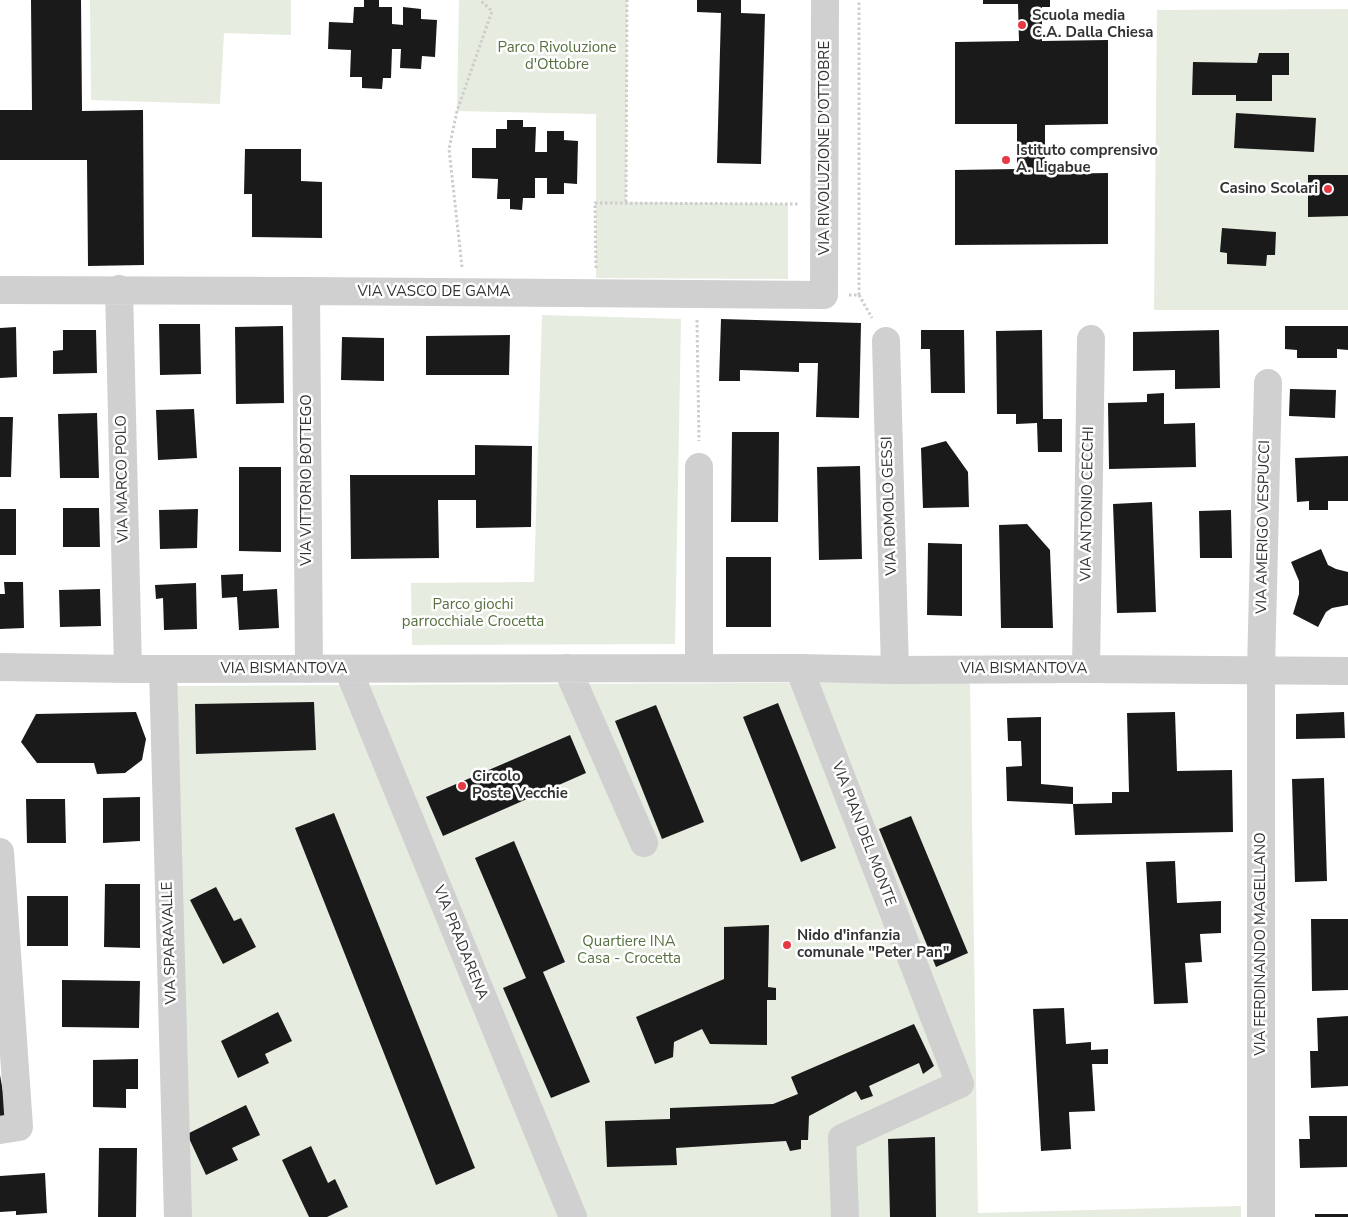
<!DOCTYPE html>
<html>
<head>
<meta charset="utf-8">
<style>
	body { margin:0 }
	canvas { display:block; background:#fff }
</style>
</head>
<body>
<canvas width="1348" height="1217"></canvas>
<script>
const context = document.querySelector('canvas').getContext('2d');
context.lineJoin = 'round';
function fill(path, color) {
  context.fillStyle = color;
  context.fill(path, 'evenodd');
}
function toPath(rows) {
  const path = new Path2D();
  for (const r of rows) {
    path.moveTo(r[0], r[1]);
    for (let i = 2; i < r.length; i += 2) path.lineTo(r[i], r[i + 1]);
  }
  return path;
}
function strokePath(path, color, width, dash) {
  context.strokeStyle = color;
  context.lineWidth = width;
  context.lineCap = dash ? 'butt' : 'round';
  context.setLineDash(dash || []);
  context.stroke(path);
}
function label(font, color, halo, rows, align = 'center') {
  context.font = font + ' "Nunito Sans",sans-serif';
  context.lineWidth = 5;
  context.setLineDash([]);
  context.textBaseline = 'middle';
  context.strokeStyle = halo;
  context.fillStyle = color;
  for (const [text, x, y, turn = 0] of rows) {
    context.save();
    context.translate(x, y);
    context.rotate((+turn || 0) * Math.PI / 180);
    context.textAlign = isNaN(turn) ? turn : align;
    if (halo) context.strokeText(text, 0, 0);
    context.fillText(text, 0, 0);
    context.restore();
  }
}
fill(toPath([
	[90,0,291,0,291,35,224,33,220,104,91,100],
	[459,0,627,0,626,202,788,204,788,279,596,278,596,114,457,111],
	[1348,9,1348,310,1154,310,1157,10],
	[542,315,681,319,675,644,412,645,411,583,534,582],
	[970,682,978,1213,1241,1206,1241,1217,178,1217,163,686]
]), '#e6ecdf');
fill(toPath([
	[31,0,81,0,82,111,143,110,144,265,88,266,87,160,0,160,0,110,32,110],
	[364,0,379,0,379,7,392,7,392,24,403,25,403,7,421,9,421,19,437,20,435,57,422,56,421,69,400,68,401,49,392,49,391,78,383,78,382,89,362,88,362,77,350,77,351,50,328,49,329,22,353,23,354,7,364,7],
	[697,0,741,0,741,13,765,14,761,164,717,163,721,13,697,12],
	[983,0,1050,0,1050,7,1042,7,1042,41,1108,40,1108,124,1045,125,1045,174,1108,173,1108,244,955,245,955,170,1017,169,1017,124,955,124,955,42,1019,41,1018,4,983,4],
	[1259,53,1289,53,1289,75,1272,75,1272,101,1236,101,1236,95,1192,95,1193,62,1257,63],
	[1236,113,1316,118,1314,152,1234,148],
	[507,120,523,120,523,127,536,127,535,152,547,152,547,131,564,131,564,140,578,141,577,184,564,183,564,194,547,194,547,178,535,178,535,198,523,198,522,210,510,209,510,199,497,199,498,179,472,178,472,148,496,148,496,129,507,129],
	[245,149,301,149,301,181,322,182,322,238,252,237,252,194,244,194],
	[1308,175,1348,175,1348,216,1308,217],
	[1222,228,1276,232,1275,255,1267,255,1266,266,1227,264,1227,253,1220,252],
	[721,319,861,323,859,418,816,417,818,363,799,363,799,372,740,370,740,381,719,381],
	[159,324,200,324,201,374,160,375],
	[283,326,284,403,236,404,235,327],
	[1285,326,1348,326,1348,350,1337,349,1337,358,1297,358,1297,350,1285,349],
	[16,327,17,377,0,378,0,328],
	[63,330,96,330,97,373,53,374,53,351,63,350],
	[921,330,964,330,965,393,931,393,930,349,921,349],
	[1042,330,1043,419,1062,419,1062,452,1038,452,1037,423,1016,424,1016,414,997,414,996,331],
	[1219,330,1220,388,1175,389,1175,370,1133,371,1133,332],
	[510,335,509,375,426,375,426,336],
	[342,337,384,338,384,381,341,380],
	[1290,389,1336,390,1335,418,1289,416],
	[1164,393,1164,424,1195,423,1196,467,1109,469,1108,403,1147,402,1147,394],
	[194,409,197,458,158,460,156,410],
	[97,413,99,478,60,478,58,414],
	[0,417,13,417,11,477,0,477],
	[732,432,779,432,778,522,731,522],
	[946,441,968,472,969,507,923,508,921,448],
	[475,445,532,446,531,527,476,528,476,500,438,500,439,558,351,559,350,475,475,475],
	[1348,456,1348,501,1328,501,1328,510,1309,510,1309,501,1297,502,1295,458],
	[860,466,862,559,819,560,817,467],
	[239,467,281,467,281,552,239,551],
	[1152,502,1156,612,1117,613,1113,504],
	[63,508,99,508,100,547,63,547],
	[0,509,16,509,16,555,0,555],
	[198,509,197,548,160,549,159,510],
	[1231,510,1232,558,1200,558,1199,511],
	[1027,524,1050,550,1053,628,1001,628,999,525],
	[928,543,962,544,962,616,927,615],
	[1321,549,1328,565,1336,569,1348,572,1348,605,1332,608,1326,612,1318,627,1293,614,1299,594,1299,581,1291,562],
	[726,557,771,557,771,627,726,627],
	[243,574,243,591,277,589,279,628,239,630,237,597,222,598,221,575],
	[4,582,23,582,24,628,0,629,0,594,5,594],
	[196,583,197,629,164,630,163,598,156,599,155,585],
	[100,589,101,626,60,627,59,590],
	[314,702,316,750,196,754,195,704],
	[778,703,836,848,801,862,743,717],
	[656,705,704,822,662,839,615,721],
	[136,712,146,739,142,760,125,773,97,774,94,763,37,763,21,742,36,714],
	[1175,712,1177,771,1232,770,1233,832,1075,835,1073,804,1112,803,1112,792,1129,792,1127,713],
	[1344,712,1345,738,1296,739,1296,714],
	[1041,717,1041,784,1073,787,1073,804,1007,801,1006,767,1022,766,1021,741,1008,741,1007,718],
	[570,735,586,773,443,836,426,797],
	[1324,778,1327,881,1295,882,1292,779],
	[140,797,140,841,103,843,103,798],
	[26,799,65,799,66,843,27,843],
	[334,813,475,1168,436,1185,295,828],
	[911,816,968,953,936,967,879,829],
	[514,841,565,962,543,972,590,1082,551,1098,503,988,526,978,475,858],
	[1175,861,1177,903,1221,901,1221,933,1200,934,1202,962,1185,963,1188,1003,1154,1004,1146,862],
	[105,884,140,884,140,948,104,947],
	[216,887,234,921,241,918,256,947,223,964,190,900],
	[27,896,68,896,68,946,27,946],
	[1311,919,1348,919,1348,990,1312,991],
	[769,925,768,987,776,988,776,1000,767,1000,767,1045,710,1044,702,1029,674,1042,673,1057,655,1064,636,1017,724,979,724,927],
	[62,980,140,981,139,1028,62,1027],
	[1064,1008,1066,1044,1091,1042,1091,1050,1108,1049,1108,1064,1092,1064,1095,1111,1069,1112,1071,1149,1041,1151,1033,1009],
	[278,1012,292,1041,265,1054,269,1063,238,1078,221,1041],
	[1348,1016,1348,1086,1311,1088,1310,1051,1318,1051,1317,1018],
	[914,1024,934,1066,923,1074,919,1063,869,1086,873,1096,861,1100,856,1091,809,1116,808,1140,801,1140,801,1149,790,1151,786,1141,676,1148,677,1165,607,1167,605,1121,670,1119,670,1108,773,1104,798,1094,791,1077],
	[138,1059,138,1089,126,1089,126,1108,93,1107,93,1060],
	[0,1075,8,1119,0,1120],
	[246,1105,260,1135,232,1148,238,1160,206,1175,187,1134],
	[1309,1116,1347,1116,1347,1167,1300,1168,1299,1139,1310,1139],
	[935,1137,936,1217,890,1217,888,1139],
	[311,1146,328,1183,335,1179,348,1207,327,1217,309,1217,282,1160],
	[99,1148,137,1148,136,1217,98,1217],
	[45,1173,47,1213,16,1215,16,1211,0,1212,0,1176],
	[1315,1214,1348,1214,1348,1217,1315,1217]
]), '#1a1a1a');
strokePath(toPath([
	[626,202,627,0],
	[462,267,449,149,457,111,492,11,480,0],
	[596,268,595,203,799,204],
	[849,295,859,295,872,318],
	[859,295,859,0],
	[697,320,699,441]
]), '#cdcdcd', 3, [2.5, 2.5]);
strokePath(toPath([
	[119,289,128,669],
	[0,290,306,291,824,295,825,0],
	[306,291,309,669],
	[886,341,895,670],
	[699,467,699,668],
	[0,667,128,669,799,668,895,670,1086,669,1348,671],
	[567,668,644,843],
	[799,668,960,1084,842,1138,845,1217],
	[163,669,178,1217],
	[348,669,573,1217],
	[1086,669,1091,339],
	[0,852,19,1127,0,1130],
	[1261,1217,1261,670,1268,383]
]), '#d0d0d0', 28);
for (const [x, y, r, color] of [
	[1022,25,5,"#e63946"],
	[1006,160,5,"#e63946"],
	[1328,189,5,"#e63946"],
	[462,786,5,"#e63946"],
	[787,945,5,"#e63946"]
]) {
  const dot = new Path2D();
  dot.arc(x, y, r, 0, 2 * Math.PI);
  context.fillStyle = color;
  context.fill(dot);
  strokePath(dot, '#fff', 2);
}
label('bold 15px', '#333', '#fff', [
	["Scuola media",1032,16],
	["C.A. Dalla Chiesa",1032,33],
	["Istituto comprensivo",1016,151],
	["A. Ligabue",1016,168],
	["Casino Scolari",1318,189,"right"],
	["Circolo",472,777],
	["Poste Vecchie",472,794],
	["Nido d'infanzia",797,936],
	["comunale \"Peter Pan\"",797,953]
], 'left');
label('15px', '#56703f', '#fff', [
	["Parco Rivoluzione",557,48],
	["d'Ottobre",557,65],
	["Parco giochi",473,605],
	["parrocchiale Crocetta",473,622],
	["Quartiere INA",629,942],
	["Casa - Crocetta",629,959]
]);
label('15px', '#333', '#fff', [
	["VIA RIVOLUZIONE D'OTTOBRE",825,148,-90],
	["VIA VASCO DE GAMA",434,292],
	["VIA MARCO POLO",123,479,-91],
	["VIA VITTORIO BOTTEGO",307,480,-90],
	["VIA ANTONIO CECCHI",1088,504,-89],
	["VIA ROMOLO GESSI",890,506,-92],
	["VIA AMERIGO VESPUCCI",1264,527,-89],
	["VIA BISMANTOVA",284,669],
	["VIA BISMANTOVA",1024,669],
	["VIA PIAN DEL MONTE",863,834,69],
	["VIA SPARAVALLE",170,943,-92],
	["VIA PRADARENA",460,943,68],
	["VIA FERDINANDO MAGELLANO",1261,944,-90]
]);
</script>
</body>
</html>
